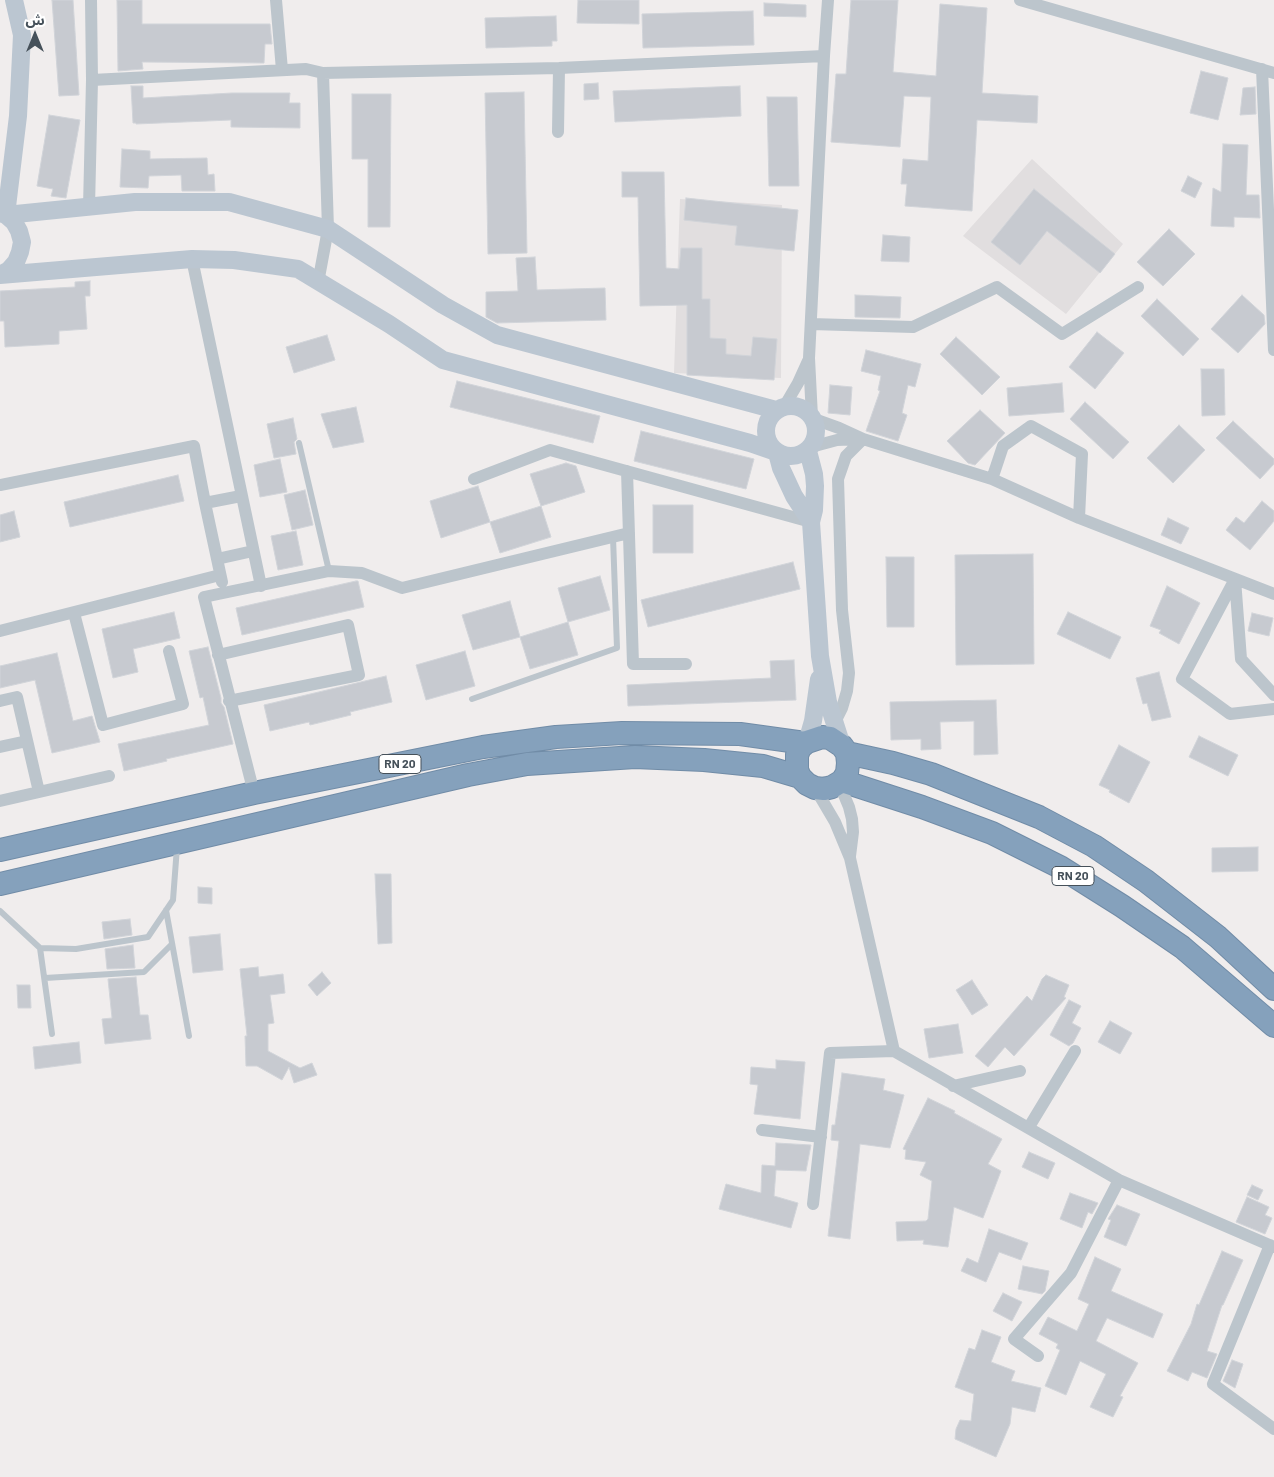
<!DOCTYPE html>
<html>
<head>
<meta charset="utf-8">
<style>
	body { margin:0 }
	#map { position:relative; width:1274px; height:1477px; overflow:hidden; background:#f0eded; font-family:Barlow,"Noto Sans Arabic",sans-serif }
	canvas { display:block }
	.north { position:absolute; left:10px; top:10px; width:50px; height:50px; -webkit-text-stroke:4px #fff; paint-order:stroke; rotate:0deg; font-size:14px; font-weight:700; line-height:20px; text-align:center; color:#46515a }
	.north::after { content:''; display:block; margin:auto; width:18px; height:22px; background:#46515a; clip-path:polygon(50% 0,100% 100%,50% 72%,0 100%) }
</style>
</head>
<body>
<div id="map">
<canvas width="1274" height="1477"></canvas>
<div class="north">ش</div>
</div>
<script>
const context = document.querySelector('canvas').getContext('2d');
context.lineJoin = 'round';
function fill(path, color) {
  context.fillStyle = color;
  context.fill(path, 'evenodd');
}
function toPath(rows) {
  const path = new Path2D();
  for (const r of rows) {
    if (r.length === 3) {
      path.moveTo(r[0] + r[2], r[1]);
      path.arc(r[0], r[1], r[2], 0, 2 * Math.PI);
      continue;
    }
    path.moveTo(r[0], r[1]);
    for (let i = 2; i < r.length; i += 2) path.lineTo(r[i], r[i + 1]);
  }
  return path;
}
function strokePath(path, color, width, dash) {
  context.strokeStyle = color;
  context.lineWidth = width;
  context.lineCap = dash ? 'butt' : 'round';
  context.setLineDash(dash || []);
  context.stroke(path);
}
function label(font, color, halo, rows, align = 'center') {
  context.font = font + ' Barlow,sans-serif';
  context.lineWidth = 4.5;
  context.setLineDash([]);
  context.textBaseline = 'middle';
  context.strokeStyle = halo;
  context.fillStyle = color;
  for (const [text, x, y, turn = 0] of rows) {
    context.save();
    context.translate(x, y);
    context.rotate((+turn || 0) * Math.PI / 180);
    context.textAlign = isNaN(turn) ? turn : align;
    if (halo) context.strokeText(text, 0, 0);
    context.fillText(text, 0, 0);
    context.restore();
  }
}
fill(toPath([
	[1032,159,1123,244,1066,314,963,236],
	[680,199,782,205,781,378,674,373]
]), '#e1dedf');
const building = toPath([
	[52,0,73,0,79,95,59,96,52,0],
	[117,0,142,0,142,24,270,24,272,44,265,44,264,63,142,62,143,69,118,71,117,0],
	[578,0,639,0,639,24,577,23,578,0],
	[851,0,898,0,893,72,936,76,940,4,987,8,982,93,1038,96,1037,123,977,120,972,211,905,206,907,184,901,184,903,159,928,161,931,97,904,96,900,147,831,142,836,74,846,74,851,0],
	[764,3,806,5,806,17,764,16,764,3],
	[753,11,754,45,643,48,642,14,753,11],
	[556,16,557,41,552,41,552,46,486,48,485,18,556,16],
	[1201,71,1228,78,1218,120,1190,113,1201,71],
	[598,83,599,99,584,100,584,84,598,83],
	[131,86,143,86,143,98,232,93,290,93,289,103,300,103,300,128,231,127,231,120,136,124,136,123,133,123,131,86],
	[740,86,741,116,615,122,613,91,740,86],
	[1255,87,1256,114,1240,115,1243,88,1255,87],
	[524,92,527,253,488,254,485,93,524,92],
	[352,94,391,94,390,227,368,227,368,159,352,159,352,94],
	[767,97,797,97,799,186,769,186,767,97],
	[49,115,80,120,66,198,51,196,53,189,37,186,49,115],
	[1223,144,1248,145,1246,195,1259,195,1260,218,1234,217,1234,227,1211,226,1213,188,1221,192,1223,144],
	[122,149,150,151,150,159,207,158,208,175,214,174,215,191,182,191,181,175,149,176,148,188,120,187,122,149],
	[622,172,664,172,666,268,679,269,681,248,702,248,702,299,710,299,710,338,726,339,726,354,751,356,753,337,777,339,774,380,687,375,687,305,640,306,638,197,622,197,622,172],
	[1188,176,1202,183,1195,198,1181,191,1188,176],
	[1034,189,1115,254,1100,273,1047,231,1020,265,991,242,1034,189],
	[686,198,798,210,794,251,735,245,737,226,684,220,686,198],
	[1169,229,1195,254,1163,286,1137,262,1169,229],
	[883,235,910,237,909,262,881,261,883,235],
	[535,257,537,290,605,288,606,320,497,323,486,317,486,292,518,291,516,258,535,257],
	[90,281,90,296,85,296,87,329,59,331,59,344,5,347,4,321,0,321,0,291,75,287,75,282,90,281],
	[855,295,901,297,900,318,855,317,855,295],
	[1242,295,1264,315,1265,324,1238,353,1211,329,1242,295],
	[1157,299,1199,339,1183,356,1141,316,1157,299],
	[1097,332,1124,353,1095,389,1069,367,1097,332],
	[327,335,335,360,294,373,286,347,327,335],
	[956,337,1000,377,982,395,940,354,956,337],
	[866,350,921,364,915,387,908,385,902,413,907,415,898,441,866,431,880,391,878,390,881,376,861,371,866,350],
	[1201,369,1224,369,1225,415,1202,416,1201,369],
	[457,381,600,416,593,443,450,407,457,381],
	[1062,383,1064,412,1009,416,1007,388,1062,383],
	[830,385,852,387,850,415,828,413,830,385],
	[1085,402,1129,442,1113,459,1070,419,1085,402],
	[356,407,364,442,333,448,321,414,356,407],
	[980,410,1005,433,975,465,968,463,947,441,980,410],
	[293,418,297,439,294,442,296,454,274,458,267,424,293,418],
	[1233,421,1274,459,1274,464,1260,479,1216,438,1233,421],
	[1179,425,1205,450,1173,483,1147,458,1179,425],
	[641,431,754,459,746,489,634,461,641,431],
	[280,459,287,492,260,497,254,465,280,459],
	[566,463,576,466,585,492,541,506,530,474,566,463],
	[178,475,184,501,70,527,64,502,178,475],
	[478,486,490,522,441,538,430,501,478,486],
	[305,490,313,525,292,530,284,495,305,490],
	[1262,501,1274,511,1274,521,1250,550,1226,530,1236,517,1244,523,1262,501],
	[653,505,693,505,693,553,653,553,653,505],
	[541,506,551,537,500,553,490,522,541,506],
	[14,511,20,537,0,542,0,515,14,511],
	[1168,518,1189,528,1181,544,1161,535,1168,518],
	[296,531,303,565,278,570,271,536,296,531],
	[1033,554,1034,664,956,665,955,555,1033,554],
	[886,557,914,557,914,627,887,627,886,557],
	[793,562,800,589,648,627,641,600,793,562],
	[600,576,610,610,568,622,558,588,600,576],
	[356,581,358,581,364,607,242,635,236,608,356,581],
	[1167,586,1200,603,1179,644,1159,633,1161,630,1150,626,1167,586],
	[510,601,520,637,473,650,462,615,510,601],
	[174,612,180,638,133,649,138,672,113,678,102,629,174,612],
	[1068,612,1121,637,1110,659,1057,634,1068,612],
	[1252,613,1273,618,1269,636,1248,631,1252,613],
	[568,622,578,655,530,669,520,637,568,622],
	[208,647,221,698,221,703,224,707,233,744,166,759,167,761,124,771,118,744,209,725,203,697,200,698,189,651,208,647],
	[465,651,475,686,426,700,416,665,465,651],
	[57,653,73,721,92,716,100,742,52,753,35,680,0,688,0,666,57,653],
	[794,660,796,700,628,706,627,685,771,678,770,661,794,660],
	[1159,672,1171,717,1152,721,1147,703,1143,704,1136,678,1159,672],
	[386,676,392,702,350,712,351,715,310,725,309,722,270,731,264,705,386,676],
	[996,700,998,754,974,755,974,721,940,722,941,749,921,750,921,739,891,740,890,702,996,700],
	[1199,736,1238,755,1228,776,1189,757,1199,736],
	[1119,745,1150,762,1129,803,1109,792,1110,790,1099,785,1119,745],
	[1258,847,1258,871,1212,872,1212,848,1258,847],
	[375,874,391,874,392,943,378,944,375,874],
	[198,887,212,888,212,904,198,903,198,887],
	[130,919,132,935,104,939,102,922,130,919],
	[220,934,223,970,193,973,189,937,220,934],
	[133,945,135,968,107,969,105,949,133,945],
	[258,967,259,977,283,974,285,993,270,995,274,1023,268,1024,268,1051,300,1068,312,1063,317,1075,294,1083,289,1067,282,1080,257,1066,246,1066,245,1036,247,1036,240,969,258,967],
	[322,972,331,983,317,996,308,985,322,972],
	[1046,975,1069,985,1064,997,1066,998,1014,1056,1005,1047,988,1067,975,1056,1027,996,1032,1001,1042,979,1046,975],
	[136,977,140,1015,148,1015,151,1039,105,1044,102,1019,112,1018,108,979,136,977],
	[972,980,988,1005,972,1015,956,990,972,980],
	[17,985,30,985,31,1008,18,1008,17,985],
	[1069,1000,1081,1006,1072,1023,1081,1028,1073,1043,1069,1046,1050,1035,1069,1000],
	[1110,1021,1132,1033,1120,1054,1098,1042,1110,1021],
	[958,1024,963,1053,929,1058,924,1029,958,1024],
	[79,1042,81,1063,35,1069,33,1047,79,1042],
	[776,1060,805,1062,800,1119,754,1114,758,1085,750,1084,751,1067,776,1069,776,1060],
	[842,1073,885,1079,883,1090,904,1095,890,1148,860,1144,850,1239,828,1236,839,1141,831,1140,832,1125,835,1125,842,1073],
	[928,1098,955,1111,954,1113,1002,1139,988,1164,1001,1171,983,1218,954,1207,948,1247,923,1244,924,1240,897,1241,896,1222,926,1221,928,1219,932,1181,920,1175,926,1162,905,1159,906,1150,903,1149,928,1098],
	[776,1143,811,1145,806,1171,776,1170,774,1196,798,1203,791,1228,719,1209,726,1184,761,1193,762,1165,775,1166,776,1143],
	[1029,1152,1055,1163,1048,1179,1022,1167,1029,1152],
	[1252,1185,1263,1190,1258,1200,1247,1195,1252,1185],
	[1070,1193,1098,1203,1092,1214,1088,1212,1082,1228,1060,1219,1070,1193],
	[1247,1197,1269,1207,1265,1215,1272,1218,1265,1234,1236,1222,1247,1197],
	[1117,1205,1140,1214,1126,1246,1104,1237,1111,1220,1108,1219,1117,1205],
	[989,1229,1028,1243,1021,1260,999,1252,986,1282,961,1271,967,1258,978,1263,989,1229],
	[1222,1251,1243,1260,1223,1305,1222,1305,1207,1351,1217,1354,1207,1378,1192,1372,1188,1381,1167,1371,1191,1324,1197,1304,1199,1305,1222,1251],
	[1095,1257,1121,1269,1111,1291,1163,1314,1153,1338,1107,1318,1096,1341,1138,1363,1120,1396,1123,1397,1113,1417,1090,1407,1106,1374,1080,1361,1066,1395,1045,1386,1060,1350,1056,1348,1058,1344,1039,1334,1048,1317,1077,1331,1089,1304,1078,1299,1095,1257],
	[1023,1266,1049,1271,1045,1291,1042,1294,1018,1289,1023,1266],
	[1003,1293,1022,1302,1012,1321,993,1311,1003,1293],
	[982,1330,1001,1337,991,1362,1015,1371,1011,1381,1041,1388,1035,1412,1012,1407,1010,1424,996,1457,955,1439,956,1429,960,1420,971,1421,974,1394,955,1387,969,1348,975,1350,982,1330],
	[1232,1360,1243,1364,1235,1388,1223,1381,1232,1360]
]);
fill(building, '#c7cad0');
strokePath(building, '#d1d4d9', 1);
const highway = toPath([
	[847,753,893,763,931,774,1039,817,1094,846,1146,881,1218,937,1274,989],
	[842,781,922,807,992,833,1060,867,1122,906,1182,947,1274,1026],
	[0,850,254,793,483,747,556,737,622,733,740,734,805,743],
	[0,884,468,775,527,764,635,757,704,760,763,766,800,777,807,784,815,788,824,789,832,787,842,781,847,773,848,763,847,753,842,746,830,738,822,737,807,742,800,748,797,755,797,770,800,777]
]);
strokePath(highway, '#718ca7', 24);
strokePath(toPath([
	[299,443,329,571],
	[472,699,617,648,613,537],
	[166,910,189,1036],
	[0,911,40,948,76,949,148,937,173,900,177,847],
	[40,948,52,1034],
	[45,978,144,972,172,944]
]), '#bcc5cc', 6);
strokePath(toPath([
	[276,0,282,70],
	[1020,0,1274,73],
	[1262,69,1274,350],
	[92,80,306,69,323,73],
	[558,132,559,68],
	[89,207,92,80,91,0],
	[192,259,261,586],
	[318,283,328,229,323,73,559,68,824,56],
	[811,324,913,327,997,287,1062,334,1138,287],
	[784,407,798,383,808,361],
	[812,417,809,358,824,56,828,0],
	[814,419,839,428,863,439,992,479,1079,518,1274,594],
	[811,447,837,440,861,439],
	[627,471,633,664,686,664],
	[474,479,550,450,811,522],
	[992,479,1003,446,1031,426,1082,454,1079,518],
	[0,485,194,446,205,503],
	[217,559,253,551],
	[222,582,205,503,241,496],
	[74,613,103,725,183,704,169,651],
	[0,631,220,575],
	[218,655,348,625,359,675,229,701],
	[1274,695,1241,659,1235,579,1182,679,1230,714,1274,709],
	[0,701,17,697,39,792],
	[834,724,842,708,847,691,849,673,842,610,838,479,846,456,863,439],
	[0,747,27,741],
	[839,783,849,807,852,819,853,832,850,856],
	[815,788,835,822,850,858,894,1051,1119,1180,1274,1247],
	[254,793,204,597,329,571,362,573,402,588,629,533],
	[0,801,109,776],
	[953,1086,1020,1071],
	[1029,1127,1075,1051],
	[762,1130,821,1137],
	[813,1204,830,1053,894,1051],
	[1270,1245,1213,1384,1274,1429],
	[1038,1356,1014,1339,1071,1273,1119,1180]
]), '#bcc5cc', 12);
strokePath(toPath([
	[0,213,6,215,14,222,19,231,22,242,20,252,16,262,9,270,0,275],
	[6,215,135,202,229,202,328,229,443,305,497,335,776,410],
	[6,215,18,116,22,35,14,0],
	[0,275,192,259,234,260,298,269,389,324,443,360,750,443,776,452],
	[791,431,25],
	[808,451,814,474,815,486,814,510,811,522,820,656,828,702,842,746],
	[777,453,781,468,794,496,811,522],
	[807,742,813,721,819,679]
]), '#bbc6d1', 18);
strokePath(highway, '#85a1bc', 22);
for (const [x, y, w] of [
	[400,764,42],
	[1073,876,42]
]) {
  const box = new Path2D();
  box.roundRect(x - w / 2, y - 9.5, w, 19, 4);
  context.fillStyle = '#fff';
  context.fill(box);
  strokePath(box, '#46515a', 1);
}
label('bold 12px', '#46515a', null, [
	["RN 20",400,764],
	["RN 20",1073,876]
]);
</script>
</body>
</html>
